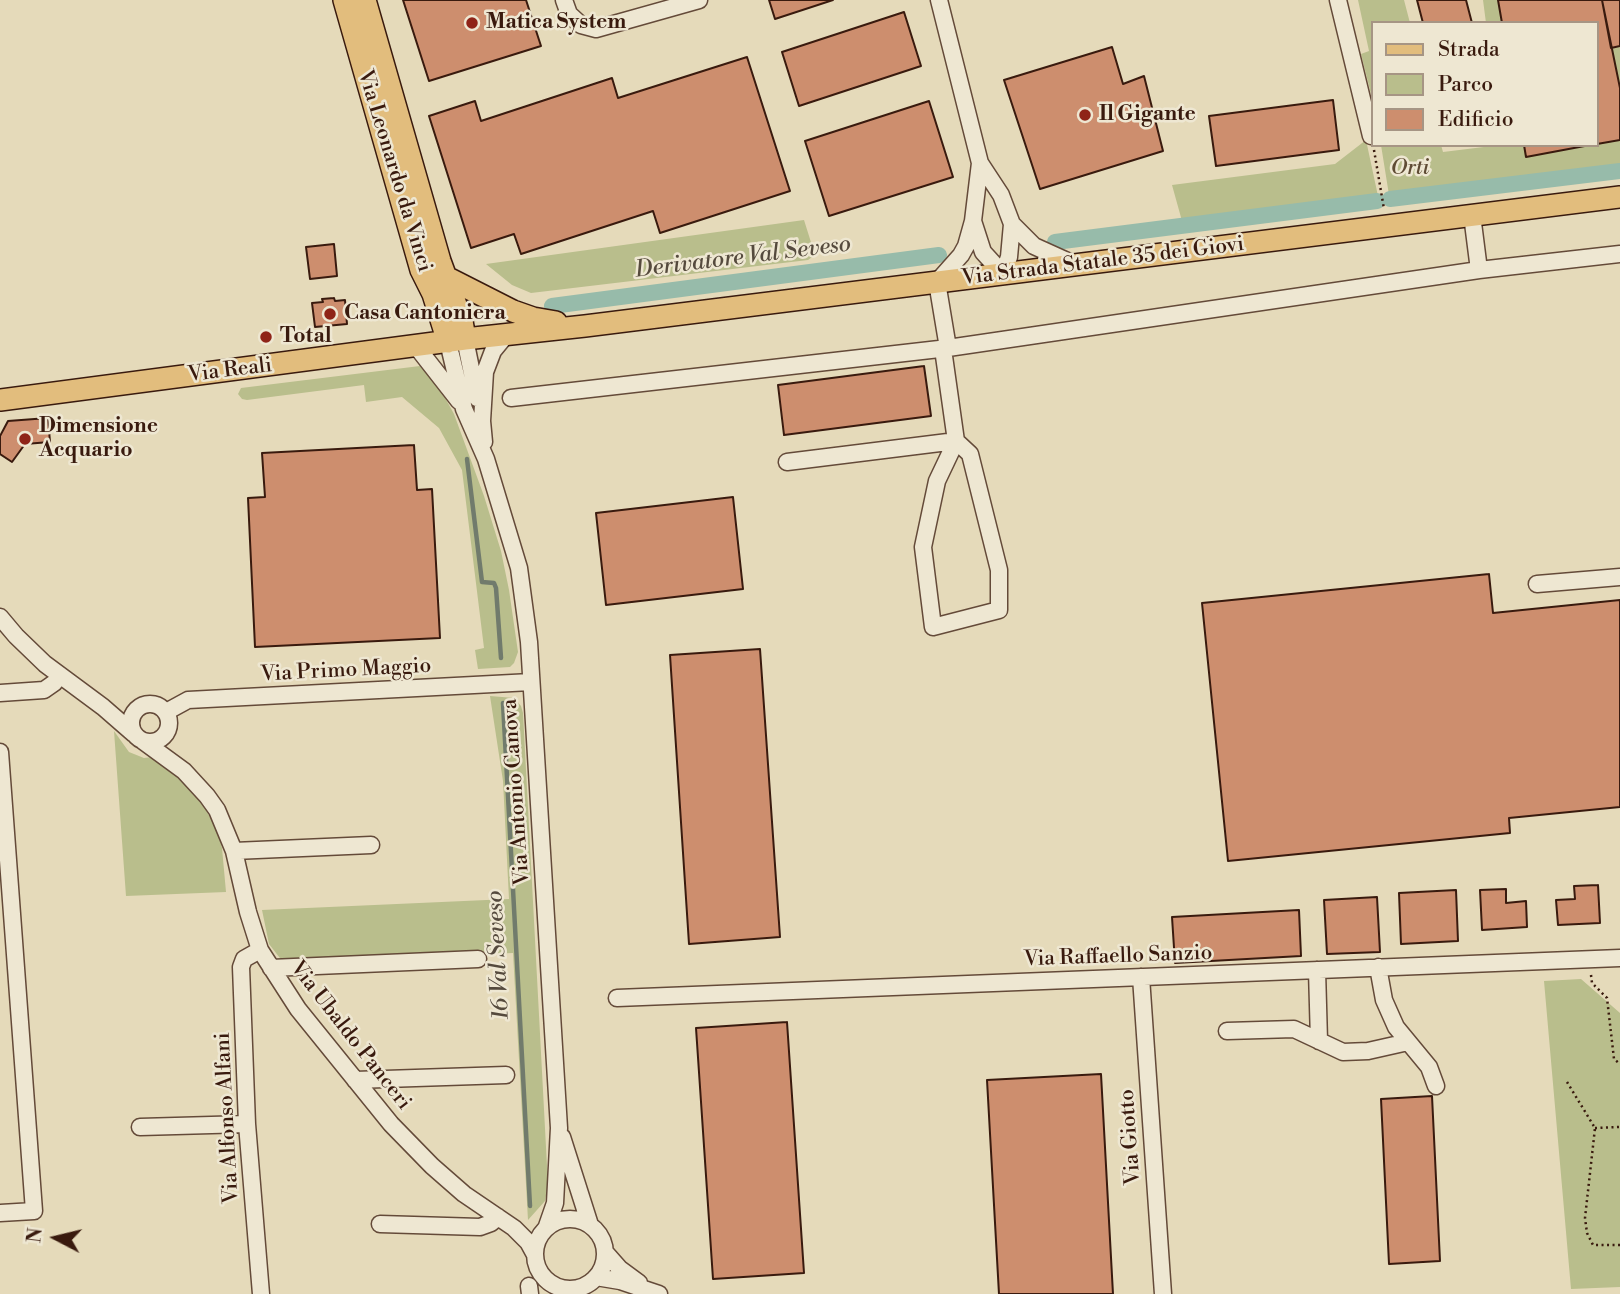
<!DOCTYPE html>
<html>
<head>
<meta charset="utf-8">
<style>
	body { margin:0 }
	#map { position:relative; width:1620px; height:1294px; overflow:hidden; background:#e5daba; font-family:"Libre Bodoni",serif }
	canvas { display:block }
	.legend { position:absolute; left:1371px; top:21px; width:228px; height:126px; box-sizing:border-box; background:#eee7d2; border:2px solid #a69584; margin:0; padding:9px 12px; list-style:none; font-size:21px; color:#391a0e }
	.legend li { display:flex; align-items:center; gap:14px; height:35px }
	.legend b { width:35px; border:2px solid #a69584 }
	.north { position:absolute; left:21px; top:1203px; width:70px; height:70px; -webkit-text-stroke:5px #eee7d2; paint-order:stroke; rotate:277deg; font-size:19px; font-weight:700; line-height:28px; text-align:center; color:#391a0e }
	.north::after { content:''; display:block; margin:auto; width:24px; height:32px; background:#391a0e; clip-path:polygon(50% 0,100% 100%,50% 72%,0 100%) }
</style>
</head>
<body>
<div id="map">
<canvas width="1620" height="1294"></canvas>
<ul class="legend">
<li><b style="height:9px;background:#e2bd7d"></b>Strada</li>
<li><b style="height:19px;background:#b9be8c"></b>Parco</li>
<li><b style="height:19px;background:#cd8e6e"></b>Edificio</li>
</ul>
<div class="north">N</div>
</div>
<script>
const context = document.querySelector('canvas').getContext('2d');
context.lineJoin = 'round';
function fill(path, color) {
  context.fillStyle = color;
  context.fill(path, 'evenodd');
}
function toPath(rows) {
  const path = new Path2D();
  for (const r of rows) {
    if (r.length === 3) {
      path.moveTo(r[0] + r[2], r[1]);
      path.arc(r[0], r[1], r[2], 0, 2 * Math.PI);
      continue;
    }
    path.moveTo(r[0], r[1]);
    for (let i = 2; i < r.length; i += 2) path.lineTo(r[i], r[i + 1]);
  }
  return path;
}
function strokePath(path, color, width, dash) {
  context.strokeStyle = color;
  context.lineWidth = width;
  context.lineCap = dash ? 'butt' : 'round';
  context.setLineDash(dash || []);
  context.stroke(path);
}
function label(font, color, halo, rows, align = 'center') {
  context.font = font + ' "Libre Bodoni",serif';
  context.lineWidth = 5;
  context.setLineDash([]);
  context.textBaseline = 'middle';
  context.strokeStyle = halo;
  context.fillStyle = color;
  for (const [text, x, y, turn = 0] of rows) {
    context.save();
    context.translate(x, y);
    context.rotate((+turn || 0) * Math.PI / 180);
    context.textAlign = isNaN(turn) ? turn : align;
    if (halo) context.strokeText(text, 0, 0);
    context.fillText(text, 0, 0);
    context.restore();
  }
}
fill(toPath([
	[1358,0,1404,0,1410,23,1373,23,1373,102,1361,54,1369,51],
	[1483,0,1620,0,1620,167,1389,195,1381,145,1441,145,1443,152,1500,145,1597,145,1597,23,1486,23],
	[1366,140,1378,196,1182,221,1172,185,1335,164],
	[804,220,815,255,808,260,531,293,512,285,486,264],
	[420,366,425,368,438,385,454,414,484,496,501,551,509,590,518,652,514,663,510,667,478,669,475,650,484,648,462,470,439,428,402,397,366,402,364,385,247,400,242,399,238,394,241,388],
	[490,696,514,698,521,706,523,713,548,1185,545,1201,528,1220,513,953,283,962,269,944,262,910,509,899,503,781],
	[114,731,129,752,144,758,153,757,178,777,202,802,218,833,222,848,226,892,126,896],
	[1581,979,1620,1013,1620,1287,1571,1289,1544,981]
]), '#b9be8c');
strokePath(toPath([
	[467,459,482,582,494,583,496,588,501,658],
	[503,703,530,1206]
]), '#717b6c', 4.5);
strokePath(toPath([
	[1390,199,1620,171],
	[1055,242,1377,201],
	[552,306,939,255]
]), '#97bbaa', 16);
const building = toPath([
	[403,0,526,0,541,46,429,81,403,0],
	[769,0,833,0,775,19,769,0],
	[1417,0,1466,0,1472,23,1423,23,1417,0],
	[1498,0,1602,0,1620,88,1620,140,1597,144,1597,23,1502,23,1498,0],
	[1602,0,1620,0,1620,46,1611,48,1602,0],
	[904,12,921,66,799,106,782,52,904,12],
	[1112,47,1123,84,1144,76,1163,151,1040,189,1004,80,1112,47],
	[747,57,790,191,660,233,653,211,521,254,514,234,471,248,429,116,475,101,481,121,612,78,618,98,747,57],
	[1333,100,1339,150,1216,166,1209,116,1333,100],
	[929,101,953,177,829,216,805,141,929,101],
	[1524,145,1590,145,1526,157,1524,145],
	[334,244,337,276,310,279,306,247,334,244],
	[334,298,335,301,345,300,347,324,315,327,312,303,323,302,322,299,334,298],
	[924,366,931,416,784,435,778,385,924,366],
	[48,418,50,442,25,444,12,462,0,454,0,436,8,421,48,418],
	[414,445,417,490,432,489,440,638,255,647,248,498,265,497,262,453,414,445],
	[733,497,743,589,606,605,596,513,733,497],
	[1489,574,1493,613,1620,600,1620,807,1509,818,1510,833,1228,861,1202,603,1489,574],
	[760,649,780,937,689,944,670,655,760,649],
	[1598,885,1600,923,1558,925,1556,900,1575,899,1574,886,1598,885],
	[1506,889,1506,903,1526,901,1527,927,1482,930,1480,890,1506,889],
	[1456,890,1458,941,1401,944,1399,893,1456,890],
	[1377,897,1380,952,1327,954,1324,900,1377,897],
	[1299,910,1301,956,1175,963,1172,917,1299,910],
	[787,1022,804,1273,713,1279,696,1028,787,1022],
	[1101,1074,1113,1294,999,1294,987,1080,1101,1074],
	[1432,1096,1440,1261,1389,1264,1381,1099,1432,1096]
]);
fill(building, '#cd8e6e');
strokePath(building, '#391a0e', 2);
const minor = toPath([
	[564,0,569,14,581,25,596,29,699,0],
	[939,0,980,163,1001,195,1012,224,1009,257,1003,274,983,252,973,221],
	[1338,0,1371,136],
	[1472,215,1479,270],
	[1012,224,1034,246,1076,265],
	[465,339,477,398],
	[448,342,464,409,486,459,519,568,529,642,559,1128,555,1203,547,1226],
	[416,346,459,401],
	[948,348,937,282,961,255,966,246,973,221,980,163],
	[511,398,948,348,1479,270,1620,254],
	[484,442,482,421,485,372,493,351,507,334],
	[787,462,956,441,937,481,923,547,933,627,999,610,999,570,970,454,956,441,943,349],
	[1537,584,1620,577],
	[0,617,16,636,45,664,103,707,134,734],
	[0,693,44,690,54,683,60,675],
	[150,723,19],
	[166,712,188,700,531,682],
	[143,741,184,771,207,796,217,810,234,851,248,912,260,950,298,1009,391,1124,432,1166,464,1194,514,1228,528,1242,534,1253],
	[0,752,34,1211,0,1213],
	[234,851,371,845],
	[260,950,244,959,241,967,247,1124,261,1294],
	[1378,967,1384,1000,1396,1027,1429,1067,1436,1086],
	[271,968,478,959],
	[1317,970,1319,1041],
	[1141,977,1163,1294],
	[617,998,1620,958],
	[1227,1031,1294,1029,1343,1052,1368,1051,1408,1042],
	[355,1080,506,1075],
	[140,1127,247,1124],
	[562,1137,590,1225],
	[570,1254,35],
	[380,1224,480,1227,491,1223,498,1217],
	[605,1252,620,1269,639,1283],
	[596,1277,620,1281,659,1294],
	[529,1286,530,1294]
]);
const major = toPath([
	[344,0,421,270,433,294,448,342],
	[365,0,440,261,462,321,465,339],
	[448,278,513,311,533,318,556,322],
	[0,400,465,339,585,326,1620,197]
]);
strokePath(minor, '#644a39', 19);
strokePath(major, '#391a0e', 24);
strokePath(toPath([
	[1374,150,1384,209],
	[1591,975,1592,983,1607,998,1614,1059,1620,1064],
	[1567,1082,1595,1128,1585,1218,1587,1233,1593,1245,1620,1245],
	[1595,1128,1620,1127]
]), '#391a0e', 2.5, [2, 3.5]);
strokePath(minor, '#eee7d2', 16);
strokePath(major, '#e2bd7d', 21);
for (const [x, y, r, color] of [
	[472,23,7,"#8f2418"],
	[1085,115,7,"#8f2418"],
	[330,314,7,"#8f2418"],
	[266,337,7,"#8f2418"],
	[25,439,7,"#8f2418"]
]) {
  const dot = new Path2D();
  dot.arc(x, y, r, 0, 2 * Math.PI);
  context.fillStyle = color;
  context.fill(dot);
  strokePath(dot, '#eee7d2', 2.5);
}
label('bold 21px', '#391a0e', '#eee7d2', [
	["Matica System",486,23],
	["Il Gigante",1099,115],
	["Casa Cantoniera",344,314],
	["Total",280,337],
	["Dimensione",39,427],
	["Acquario",39,451]
], 'left');
label('italic 21px', '#5f4b34', '#eee7d2', [
	["Orti",1410,169]
]);
label('21px', '#391a0e', '#eee7d2', [
	["Via Leonardo da Vinci",394,171,73],
	["Via Strada Statale 35 dei Giovi",1103,262,-7],
	["Via Reali",230,371,-7],
	["Via Primo Maggio",346,671,-3],
	["Via Antonio Canova",517,792,-94],
	["Via Raffaello Sanzio",1118,957,-2],
	["Via Ubaldo Panceri",350,1036,52],
	["Via Alfonso Alfani",228,1118,-93],
	["Via Giotto",1131,1137,-94]
]);
label('italic 23px', '#554a3d', '#eee7d2', [
	["Derivatore Val Seveso",743,258,-7],
	["16 Val Seveso",499,955,-93]
]);
</script>
</body>
</html>
